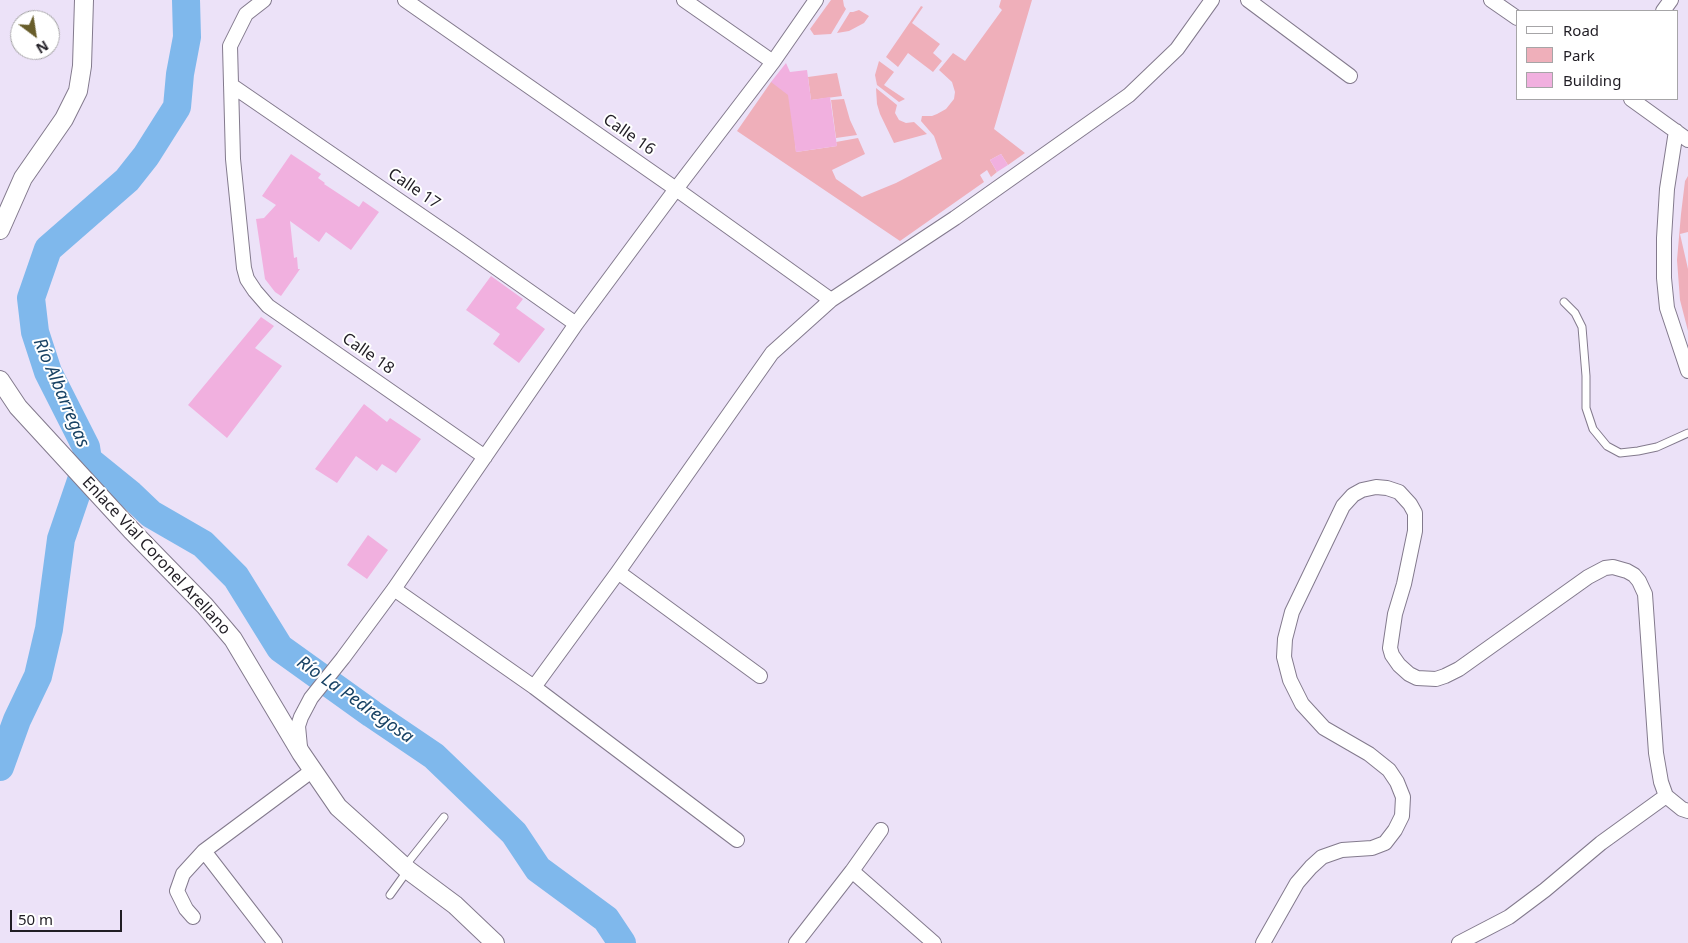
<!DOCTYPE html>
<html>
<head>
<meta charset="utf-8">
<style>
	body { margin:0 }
	#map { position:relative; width:1688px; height:943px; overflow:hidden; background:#ece2f8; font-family:"Noto Sans",sans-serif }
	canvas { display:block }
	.legend { position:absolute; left:1516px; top:10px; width:162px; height:90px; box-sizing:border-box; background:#fff; border:1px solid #a6a5a7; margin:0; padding:6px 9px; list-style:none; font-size:15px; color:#201d24 }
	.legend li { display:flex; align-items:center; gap:10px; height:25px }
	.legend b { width:25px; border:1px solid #a6a5a7 }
	.north { position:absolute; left:10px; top:10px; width:50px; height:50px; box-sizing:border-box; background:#fff; border:1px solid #a6a5a7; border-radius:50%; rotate:149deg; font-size:14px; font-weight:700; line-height:20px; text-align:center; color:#201d24 }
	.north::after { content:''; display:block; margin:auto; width:18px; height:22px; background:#685d2a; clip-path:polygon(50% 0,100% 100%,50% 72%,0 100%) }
	.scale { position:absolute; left:10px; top:910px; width:112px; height:22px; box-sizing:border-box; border:2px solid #201d24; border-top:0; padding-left:6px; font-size:15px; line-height:18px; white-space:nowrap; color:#201d24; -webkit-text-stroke:4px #fff; paint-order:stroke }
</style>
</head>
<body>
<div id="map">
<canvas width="1688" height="943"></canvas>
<ul class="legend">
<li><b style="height:6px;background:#fff"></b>Road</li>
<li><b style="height:14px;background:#efafba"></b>Park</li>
<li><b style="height:14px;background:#f1b0df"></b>Building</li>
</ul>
<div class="north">N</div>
<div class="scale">50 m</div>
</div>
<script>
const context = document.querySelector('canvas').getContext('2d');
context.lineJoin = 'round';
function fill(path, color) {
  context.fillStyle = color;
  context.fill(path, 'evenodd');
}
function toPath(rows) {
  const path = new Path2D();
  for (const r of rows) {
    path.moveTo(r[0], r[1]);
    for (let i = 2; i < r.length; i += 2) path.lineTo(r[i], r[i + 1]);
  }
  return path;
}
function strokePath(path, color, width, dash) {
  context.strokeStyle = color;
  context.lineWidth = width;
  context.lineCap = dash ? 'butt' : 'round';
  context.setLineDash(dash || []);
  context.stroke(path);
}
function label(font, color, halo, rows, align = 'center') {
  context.font = font + ' "Noto Sans",sans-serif';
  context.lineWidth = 4;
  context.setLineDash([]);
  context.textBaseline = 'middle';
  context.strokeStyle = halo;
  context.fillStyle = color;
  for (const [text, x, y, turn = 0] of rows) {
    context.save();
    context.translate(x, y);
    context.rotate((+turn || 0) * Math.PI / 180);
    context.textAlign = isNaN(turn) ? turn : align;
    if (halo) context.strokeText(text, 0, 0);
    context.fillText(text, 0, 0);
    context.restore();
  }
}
fill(toPath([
	[831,0,843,0,844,6,846,9,831,34,814,35,810,29],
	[1001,0,1032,0,994,129,1025,153,1008,165,1001,154,990,160,997,172,991,177,987,170,980,175,984,182,900,241,737,131,771,82,789,78,796,152,837,146,836,142,858,138,865,154,832,170,836,179,862,197,896,183,942,159,934,136,921,121,922,116,932,116,937,114,946,109,954,99,955,92,952,82,939,70,953,53,965,61,1002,10,999,7],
	[921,6,923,7,912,23,940,44,933,53,942,61,933,72,908,53,898,67,886,57],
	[859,10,869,16,864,23,849,31,837,33,850,12,853,12],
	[879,61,894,72,884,85,905,99,899,102,877,85,875,75],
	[837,73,842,96,811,100,808,77],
	[876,88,897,105,895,113,899,120,906,123,914,122,927,134,894,143,880,114,877,104],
	[844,99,850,120,857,135,836,138,831,100],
	[1688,176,1688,232,1680,234,1688,269,1688,331,1680,300,1677,260,1681,214,1685,181]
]), '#efafba');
strokePath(toPath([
	[88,460,130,494,151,514,203,544,236,577,280,648,372,714,434,756,514,833,538,869,606,919,622,943],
	[0,767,17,720,38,676,49,629,61,539,88,460,86,447,48,372,35,332,31,298,48,249,127,180,146,156,177,107,180,74,187,37,186,0]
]), '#7fb8ec', 28);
fill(toPath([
	[786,63,790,72,807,70,811,100,830,97,837,146,796,152,788,95,771,82],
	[291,154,321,174,318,178,325,183,324,184,359,207,363,201,379,212,351,250,326,232,319,242,290,221,294,258,297,257,298,269,300,269,281,296,275,292,265,279,256,219,264,218,276,205,262,196],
	[1001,154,1008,165,997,172,990,160],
	[491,276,523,299,516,308,545,329,519,363,493,344,500,334,466,310],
	[261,317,274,326,255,348,282,366,227,438,188,405],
	[364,404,387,422,390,418,421,439,396,473,382,464,377,471,356,456,337,483,315,469],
	[368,535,388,550,367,579,347,565]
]), '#f1b0df');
const service = toPath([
	[1564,302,1575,313,1582,327,1586,376,1586,408,1593,429,1607,446,1620,453,1638,451,1657,447,1688,433],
	[405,866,444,817],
	[390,895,408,870]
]);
const minor = toPath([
	[264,0,246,14,230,46,233,159,244,268,247,279,255,291,268,306,485,457],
	[405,0,676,189,831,300],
	[684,0,773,62],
	[1248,0,1350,76],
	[1491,0,1517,18],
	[1663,11,1671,0],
	[231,85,461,243,576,324],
	[1631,99,1688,140],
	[1676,131,1667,189,1664,238,1664,278,1667,308,1688,371],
	[618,572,760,676],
	[394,589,534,687,737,840],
	[534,687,618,572,772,353,831,300,955,218,1129,95,1177,49,1212,0],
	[300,747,298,726,301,717,311,698,343,658,394,589,576,324,676,189,773,62,816,0],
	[204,851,275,943],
	[852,871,934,943],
	[193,917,186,909,177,891,183,874,204,851,313,770],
	[796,943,852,871,881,830],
	[1263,943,1297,883,1311,867,1322,857,1342,850,1372,848,1385,843,1395,830,1402,816,1403,797,1397,782,1389,770,1369,754,1324,728,1302,704,1290,680,1284,657,1285,639,1292,612,1343,506,1353,495,1362,490,1376,487,1387,488,1399,492,1410,504,1415,513,1415,531,1404,584,1395,614,1390,648,1392,655,1399,665,1409,674,1417,678,1436,679,1445,676,1459,669,1588,577,1605,568,1613,567,1627,571,1634,575,1639,581,1645,594,1656,753,1661,782,1666,796,1682,809,1688,811],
	[1459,943,1509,917,1545,890,1601,843,1666,796]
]);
const tertiary = toPath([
	[0,230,23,178,64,119,78,91,82,66,84,0],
	[0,380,18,407,131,530,205,606,233,639,301,753,338,807,408,870,455,905,495,943]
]);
strokePath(service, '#837a8d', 9);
strokePath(minor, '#837a8d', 16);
strokePath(tertiary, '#837a8d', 20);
strokePath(service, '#fff', 7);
strokePath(minor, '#fff', 14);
strokePath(tertiary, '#fff', 18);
label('16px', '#201d24', '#fff', [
	["Calle 16",629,135,35],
	["Calle 17",414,189,34],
	["Calle 18",368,354,35],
	["Enlace Vial Coronel Arellano",156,556,47]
]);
label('italic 18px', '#194365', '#fff', [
	["Río Albarregas",61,393,67],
	["Río La Pedregosa",355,700,35]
]);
</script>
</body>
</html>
